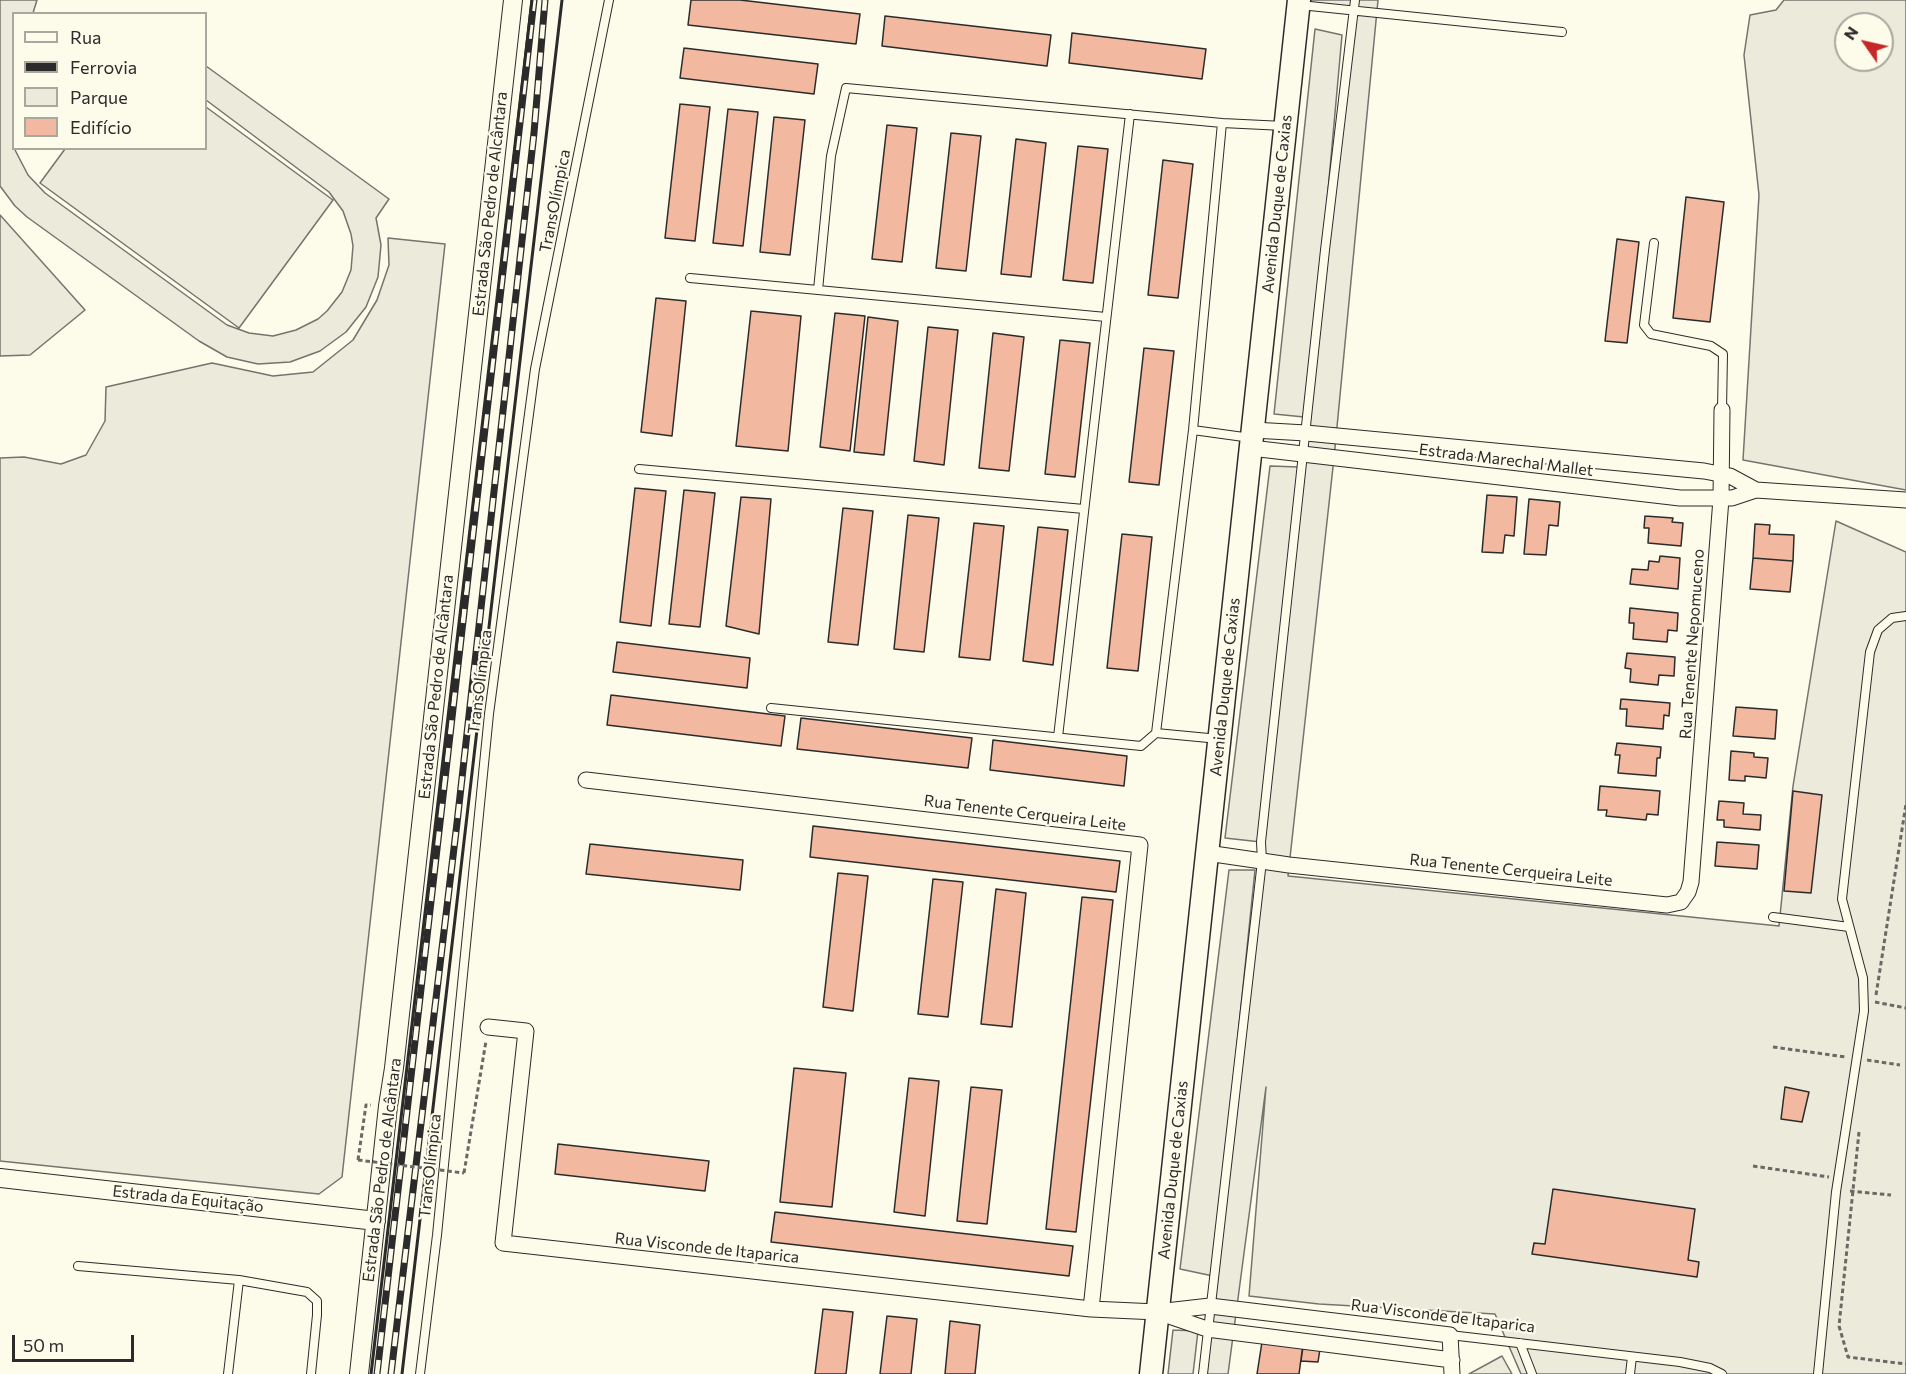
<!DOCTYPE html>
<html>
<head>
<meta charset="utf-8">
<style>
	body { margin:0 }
	#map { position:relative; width:1906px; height:1374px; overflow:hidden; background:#fdfbea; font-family:Commissioner,sans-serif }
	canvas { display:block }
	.legend { position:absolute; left:12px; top:12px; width:195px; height:138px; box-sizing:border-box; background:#fdfbea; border:2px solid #a9a89e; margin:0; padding:8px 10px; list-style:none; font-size:18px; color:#2b2b2b }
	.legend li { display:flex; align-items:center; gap:12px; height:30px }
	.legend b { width:30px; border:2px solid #a9a89e }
	.north { position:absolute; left:1834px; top:12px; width:60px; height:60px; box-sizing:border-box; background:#fdfbea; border:2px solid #a9a89e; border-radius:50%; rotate:304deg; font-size:16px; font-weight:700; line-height:24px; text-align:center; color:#2b2b2b }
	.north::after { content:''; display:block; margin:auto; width:21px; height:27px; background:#c62828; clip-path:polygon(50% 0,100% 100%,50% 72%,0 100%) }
	.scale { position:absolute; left:12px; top:1335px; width:122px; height:27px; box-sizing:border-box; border:3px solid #2b2b2b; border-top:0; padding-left:8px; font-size:18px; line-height:21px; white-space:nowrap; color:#2b2b2b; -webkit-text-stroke:4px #fdfbea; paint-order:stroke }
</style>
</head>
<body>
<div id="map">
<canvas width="1906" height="1374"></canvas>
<ul class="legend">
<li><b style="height:8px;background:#fdfbea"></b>Rua</li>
<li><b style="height:8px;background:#2b2b2b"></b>Ferrovia</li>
<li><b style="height:16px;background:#ecebdb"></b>Parque</li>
<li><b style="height:16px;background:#f2b8a0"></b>Edifício</li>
</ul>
<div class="north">N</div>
<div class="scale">50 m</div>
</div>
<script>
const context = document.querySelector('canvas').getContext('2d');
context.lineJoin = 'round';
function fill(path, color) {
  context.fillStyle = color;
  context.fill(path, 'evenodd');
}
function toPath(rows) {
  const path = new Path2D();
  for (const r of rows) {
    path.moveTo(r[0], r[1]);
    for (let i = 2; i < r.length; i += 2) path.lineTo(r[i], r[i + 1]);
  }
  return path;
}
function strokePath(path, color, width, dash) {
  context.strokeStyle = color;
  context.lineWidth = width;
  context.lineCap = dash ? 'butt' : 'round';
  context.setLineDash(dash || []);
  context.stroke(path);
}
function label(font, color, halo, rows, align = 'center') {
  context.font = font + ' Commissioner,sans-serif';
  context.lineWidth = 4.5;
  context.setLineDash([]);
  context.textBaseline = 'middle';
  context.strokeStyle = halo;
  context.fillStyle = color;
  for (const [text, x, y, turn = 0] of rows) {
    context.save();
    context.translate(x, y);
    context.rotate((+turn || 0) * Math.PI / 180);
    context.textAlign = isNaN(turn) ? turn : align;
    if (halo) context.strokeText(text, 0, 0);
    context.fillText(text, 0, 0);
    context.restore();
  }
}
const green = toPath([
	[0,0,37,0,33,13,14,14,14,148,28,175,45,193,227,325,249,333,273,336,296,330,318,319,327,311,342,292,351,270,353,246,351,234,343,211,329,192,206,100,206,66,389,199,376,218,381,245,378,277,366,307,346,332,320,351,290,362,258,364,227,357,199,341,27,217,15,206,0,186,0,0],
	[1299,0,1378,0,1334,458,1288,876,1779,926,1793,786,1836,521,1906,552,1906,1374,1521,1374,1495,1314,1319,1304,1249,1296,1266,1087,1228,1374,1203,1374,1213,1276,1180,1269,1229,870,1255,870,1226,1152,1261,842,1225,838,1270,466,1299,467,1304,417,1274,414,1315,29,1342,35,1319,291,1354,11,1298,5,1299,0],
	[1784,0,1906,0,1906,490,1743,460,1759,195,1744,55,1750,15,1776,10,1784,0],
	[1846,24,1882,24,1882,60,1846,60,1846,24],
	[206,107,333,200,239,328,40,183,65,149,206,148,206,107],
	[0,215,85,310,30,355,0,356,0,215],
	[388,238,445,244,342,1177,319,1194,0,1161,0,458,24,457,61,464,86,455,105,421,106,387,212,363,273,376,313,372,353,340,377,300,389,265,388,238],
	[1173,1330,1198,1331,1193,1374,1168,1374,1173,1330],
	[1502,1356,1512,1374,1469,1374,1502,1356]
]);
fill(green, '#ecebdb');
strokePath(green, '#74746e', 1.5);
const building = toPath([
	[691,0,740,0,860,14,856,44,688,25,691,0],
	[885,16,1051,35,1047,66,882,46,885,16],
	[1072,33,1206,49,1202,79,1069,63,1072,33],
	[684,48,818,64,814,94,680,78,684,48],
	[680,104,710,107,695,241,665,238,680,104],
	[728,109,758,112,743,246,713,243,728,109],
	[774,117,805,120,790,255,760,252,774,117],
	[887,125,917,128,902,262,872,259,887,125],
	[951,133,981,136,966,271,936,268,951,133],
	[1016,139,1046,143,1031,277,1001,274,1016,139],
	[1078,146,1108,149,1093,283,1063,280,1078,146],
	[1163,160,1193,164,1178,298,1148,295,1163,160],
	[1686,197,1724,202,1710,322,1673,318,1686,197],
	[1617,239,1639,242,1627,343,1605,341,1617,239],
	[656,298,686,301,672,436,641,432,656,298],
	[751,311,801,316,788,451,736,446,751,311],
	[835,313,865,316,850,451,820,447,835,313],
	[868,317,898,321,884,455,854,452,868,317],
	[928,327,958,330,944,465,914,461,928,327],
	[993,333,1024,337,1009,471,979,468,993,333],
	[1060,340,1090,343,1075,477,1045,474,1060,340],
	[1144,348,1174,351,1159,485,1129,482,1144,348],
	[635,488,666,491,651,626,620,622,635,488],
	[684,490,715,493,700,627,669,624,684,490],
	[1487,495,1517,497,1514,536,1505,535,1503,553,1482,552,1487,495],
	[741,497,771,499,759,634,726,626,741,497],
	[1529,499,1560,502,1558,526,1549,525,1546,555,1524,554,1529,499],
	[843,508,873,511,858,645,828,642,843,508],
	[908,515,939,518,924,652,894,649,908,515],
	[1645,516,1673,518,1672,522,1683,523,1681,546,1648,543,1649,528,1644,528,1645,516],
	[974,523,1004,526,990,660,959,657,974,523],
	[1755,524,1770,525,1769,534,1794,535,1793,561,1753,558,1755,524],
	[1038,527,1068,530,1053,665,1023,661,1038,527],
	[1122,534,1152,537,1138,671,1107,668,1122,534],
	[1660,556,1680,558,1678,589,1630,584,1632,569,1648,570,1649,561,1659,562,1660,556],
	[1753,558,1793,561,1790,592,1750,589,1753,558],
	[1630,608,1678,613,1677,631,1668,630,1667,642,1633,639,1634,623,1629,623,1630,608],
	[617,642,750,658,747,688,613,672,617,642],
	[1627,653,1675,657,1674,676,1659,675,1658,685,1630,682,1631,669,1625,668,1627,653],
	[611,695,785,716,781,746,607,725,611,695],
	[1621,699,1670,703,1669,716,1664,715,1663,729,1626,726,1627,709,1620,709,1621,699],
	[1736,707,1777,710,1775,739,1733,736,1736,707],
	[801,718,972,738,968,768,797,749,801,718],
	[993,740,1127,756,1124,786,990,770,993,740],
	[1617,743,1661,747,1660,758,1657,758,1656,776,1618,773,1620,755,1615,755,1617,743],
	[1731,751,1754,753,1754,757,1768,758,1766,778,1745,776,1745,781,1729,780,1731,751],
	[1600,786,1660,791,1658,815,1647,814,1646,820,1606,816,1607,810,1598,810,1600,786],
	[1793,791,1822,795,1811,893,1784,891,1793,791],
	[1719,801,1744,803,1743,814,1761,815,1760,830,1724,827,1724,820,1717,820,1719,801],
	[813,826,1120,861,1116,892,810,857,813,826],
	[1717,842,1759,845,1757,869,1715,866,1717,842],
	[590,844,743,860,740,890,586,874,590,844],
	[838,873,868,876,853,1011,823,1007,838,873],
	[933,879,963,882,948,1017,918,1014,933,879],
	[996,889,1026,893,1012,1027,981,1024,996,889],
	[1082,897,1113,900,1076,1232,1046,1229,1082,897],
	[794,1068,846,1073,832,1207,780,1202,794,1068],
	[909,1078,939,1081,925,1216,894,1212,909,1078],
	[971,1087,1002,1090,987,1224,957,1221,971,1087],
	[1785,1087,1809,1092,1802,1122,1781,1119,1785,1087],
	[558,1144,709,1161,705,1191,555,1174,558,1144],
	[1553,1189,1695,1209,1688,1260,1699,1262,1697,1277,1532,1254,1534,1243,1545,1244,1553,1189],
	[775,1212,1073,1246,1069,1276,771,1242,775,1212],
	[823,1309,853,1312,846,1374,815,1374,823,1309],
	[887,1316,917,1319,911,1374,880,1374,887,1316],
	[950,1321,980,1325,975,1374,945,1374,950,1321],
	[1262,1342,1303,1344,1299,1374,1257,1374,1262,1342],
	[1303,1347,1320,1349,1318,1362,1301,1361,1303,1347]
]);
fill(building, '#f2b8a0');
strokePath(building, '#2b2b2b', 1.5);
const service = toPath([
	[1300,5,1562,32],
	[1654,243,1644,325,1651,334,1711,346,1723,354,1722,410],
	[690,278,1106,317],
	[818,290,831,156,846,88,1222,123,1284,126],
	[1193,430,1251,438],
	[639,469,1084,509],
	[771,708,1141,746,1156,733],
	[1058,737,1130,114],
	[1219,739,1156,733,1193,430,1222,123],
	[1773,917,1849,927],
	[78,1266,239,1280,307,1292,317,1301,317,1315,311,1374],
	[1450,1335,1680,1362,1710,1368,1722,1374],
	[1520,1343,1532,1374],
	[228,1374,239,1280],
	[420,1374,437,1235,489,714,535,369,609,0],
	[1203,1374,1262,861,1261,842,1325,250,1355,0],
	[1630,1374,1632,1357],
	[1818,1374,1836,1192,1864,1011,1863,978,1842,899,1870,652,1878,630,1892,618,1906,616]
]);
const minor = toPath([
	[1253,430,1306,433,1704,471,1730,476,1756,490],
	[1251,448,1680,498,1732,498,1756,490,1906,500],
	[586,780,1140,845,1091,1309],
	[1207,853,1289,865,1667,905,1681,902,1688,892,1691,882,1721,499,1722,410],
	[488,1027,526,1031,503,1243,1091,1309,1157,1312,1210,1306,1450,1335,1452,1374],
	[1163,1314,1207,1329,1452,1360]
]);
const tertiary = toPath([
	[0,1178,376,1221],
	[359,1374,388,1106,394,1068,513,0]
]);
const primary = toPath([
	[1151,1374,1299,0]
]);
strokePath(service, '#2b2b2b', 10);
strokePath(minor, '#2b2b2b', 17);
strokePath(tertiary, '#2b2b2b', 20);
strokePath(primary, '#2b2b2b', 25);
strokePath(toPath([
	[1876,995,1906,804],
	[1875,1002,1906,1008],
	[1773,1047,1846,1057],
	[1867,1060,1900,1065],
	[1859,1132,1839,1326,1848,1357,1906,1364],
	[358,1160,366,1105,371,1105],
	[1753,1166,1829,1177],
	[464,1173,486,1041],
	[1850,1191,1891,1195]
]), '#6a6964', 3, [4.5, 3]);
strokePath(service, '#fdfbea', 8);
strokePath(minor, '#fdfbea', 15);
strokePath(tertiary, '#fdfbea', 18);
strokePath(primary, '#fdfbea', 22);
const rail = toPath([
	[377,1374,534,0],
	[391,1374,457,823,534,133,545,0]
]);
strokePath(rail, '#2b2b2b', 7);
strokePath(rail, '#fdfbea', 4.5, [14]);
strokePath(toPath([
	[358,1160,464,1173]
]), '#6a6964', 3, [4.5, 3]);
strokePath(toPath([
	[371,1374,532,0],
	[402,1374,562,0]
]), '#2b2b2b', 3);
label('16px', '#2b2b2b', '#fdfbea', [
	["TransOlímpica",555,201,-79],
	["Estrada São Pedro de Alcântara",490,204,-84],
	["Avenida Duque de Caxias",1277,204,-84],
	["Estrada Marechal Mallet",1506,460,7],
	["Rua Tenente Nepomuceno",1692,644,-86],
	["TransOlímpica",480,682,-83],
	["Estrada São Pedro de Alcântara",436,687,-84],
	["Avenida Duque de Caxias",1225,687,-84],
	["Rua Tenente Cerqueira Leite",1025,813,7],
	["Rua Tenente Cerqueira Leite",1511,870,6],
	["TransOlímpica",430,1166,-84],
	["Estrada São Pedro de Alcântara",382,1170,-83],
	["Avenida Duque de Caxias",1173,1170,-84],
	["Estrada da Equitação",188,1199,6],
	["Rua Visconde de Itaparica",707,1248,6],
	["Rua Visconde de Itaparica",1443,1316,7]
]);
</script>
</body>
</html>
